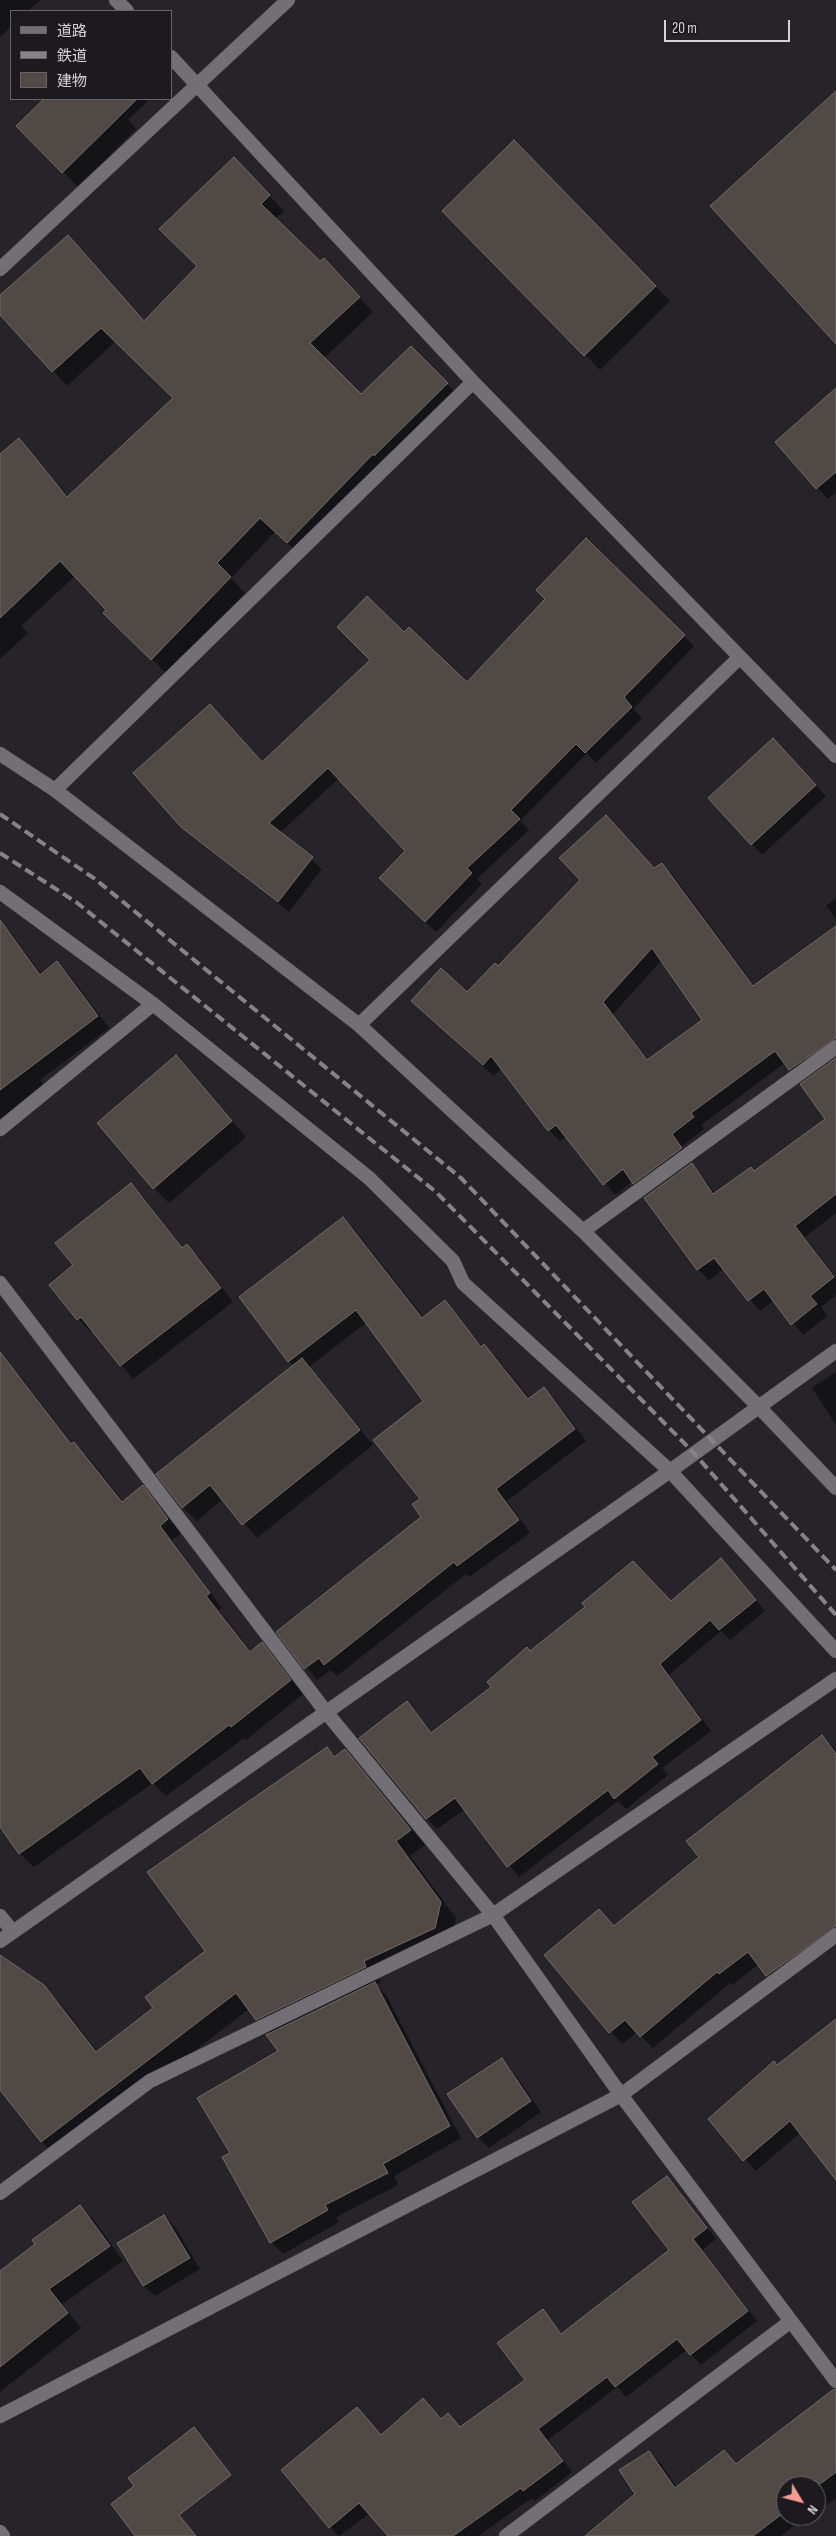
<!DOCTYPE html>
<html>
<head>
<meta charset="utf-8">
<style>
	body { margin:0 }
	#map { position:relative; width:836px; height:2536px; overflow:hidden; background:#272429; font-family:"Sofia Sans Condensed","Noto Sans JP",sans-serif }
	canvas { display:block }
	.legend { position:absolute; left:10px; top:10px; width:162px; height:90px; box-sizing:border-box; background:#1d1a1f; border:1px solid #676468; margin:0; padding:6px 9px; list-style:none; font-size:15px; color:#d5d3d6 }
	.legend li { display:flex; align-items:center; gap:10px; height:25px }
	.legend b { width:25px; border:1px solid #676468 }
	.north { position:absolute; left:776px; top:2476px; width:50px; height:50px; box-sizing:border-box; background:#1d1a1f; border:1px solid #676468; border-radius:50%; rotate:127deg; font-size:14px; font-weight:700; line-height:20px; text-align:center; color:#d5d3d6 }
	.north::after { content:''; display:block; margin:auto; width:18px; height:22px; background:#f59c95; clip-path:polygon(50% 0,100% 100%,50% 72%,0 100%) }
	.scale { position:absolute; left:664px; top:20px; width:126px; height:22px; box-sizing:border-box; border:2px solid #d5d3d6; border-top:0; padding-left:6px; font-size:15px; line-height:18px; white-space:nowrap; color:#d5d3d6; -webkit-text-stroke:4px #1d1a1f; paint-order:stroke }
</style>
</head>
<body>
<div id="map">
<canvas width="836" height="2536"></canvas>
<ul class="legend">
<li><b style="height:6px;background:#726f75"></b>道路</li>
<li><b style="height:6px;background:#868387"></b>鉄道</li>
<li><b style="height:14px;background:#504946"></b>建物</li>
</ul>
<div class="north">N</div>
<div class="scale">20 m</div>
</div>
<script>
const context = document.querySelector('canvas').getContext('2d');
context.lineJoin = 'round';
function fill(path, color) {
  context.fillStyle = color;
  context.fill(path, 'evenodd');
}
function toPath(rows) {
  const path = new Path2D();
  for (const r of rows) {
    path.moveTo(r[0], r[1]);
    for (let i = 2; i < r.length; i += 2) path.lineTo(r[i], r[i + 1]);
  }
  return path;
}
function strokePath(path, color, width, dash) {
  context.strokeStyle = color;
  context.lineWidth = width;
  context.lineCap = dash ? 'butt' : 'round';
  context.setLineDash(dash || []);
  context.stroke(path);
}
fill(toPath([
	[0,0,41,0,28,11,11,11,11,27,0,37],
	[45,99,150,99,128,120,136,129,78,187,18,126],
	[514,142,670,301,600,370,444,211],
	[249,174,284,211,275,219,320,262,338,274,373,312,324,358,361,396,411,347,461,398,302,557,275,532,231,578,245,593,167,674,105,613,107,610,75,576,21,626,28,633,0,659,0,455,19,440,69,497,175,398,116,341,67,386,0,313,0,297,82,251,145,322,199,266],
	[836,389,836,492,828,499,776,442],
	[586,540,694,646,633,709,642,718,596,763,587,753,520,821,529,830,477,879,482,884,436,932,381,878,406,851,339,778,280,833,322,869,289,912,182,826,263,763,404,633,467,684,547,599],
	[784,750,826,796,762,855,752,844],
	[662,864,673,875,755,987,836,952,836,1055,801,1080,785,1063,701,1125,704,1129,682,1146,692,1160,645,1194,633,1181,615,1195,567,1136,560,1141,549,1130,502,1068,494,1076,424,1012,467,994,498,968],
	[662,960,704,1021,648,1060,613,1014],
	[836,898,836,919,826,906],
	[0,922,10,932,42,975,57,963,69,975,109,1028,40,1080,44,1085,0,1120],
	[176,1057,246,1137,169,1203,154,1188],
	[836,1059,836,1213,805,1237,836,1278,836,1295,821,1307,827,1316,803,1335,774,1300,760,1311,724,1269,709,1280,698,1269,692,1164,716,1194,755,1172,826,1119],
	[131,1185,144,1198,183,1249,187,1246,200,1259,233,1302,133,1379,93,1330,91,1332,78,1319,75,1266],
	[343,1218,355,1230,424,1318,445,1302,482,1347,484,1346,496,1357,530,1399,544,1389,556,1401,586,1441,507,1501,530,1533,469,1577,466,1574,337,1676,331,1670,317,1680,278,1632,423,1517,424,1401,367,1322,309,1367,373,1445,257,1538,223,1499,197,1521,183,1507,294,1366,289,1361],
	[7,1363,20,1376,73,1445,88,1457,124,1502,143,1487,156,1501,181,1533,172,1540,222,1608,219,1610,251,1652,262,1644,276,1658,303,1694,246,1740,244,1738,166,1796,153,1783,34,1867,20,1854,0,1825,0,1368],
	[836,1372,836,1425,812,1388],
	[731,1570,765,1611,730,1640,721,1631,669,1675,711,1731,662,1768,668,1775,626,1809,618,1801,519,1877,465,1809,437,1829,427,1819,407,1703,432,1734,493,1687,530,1652,671,1602],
	[822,1737,836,1752,836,1928,805,1950,813,1961,779,1987,759,1964,732,1985,730,1983,653,2048,637,2032,622,2044,545,1955,599,1910,615,1927,700,1857],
	[327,1749,335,1757,345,1750,425,1845,410,1856,456,1918,450,1944,378,1977,381,1982,375,1984,386,1995,461,2138,394,2176,398,2185,336,2217,339,2222,283,2254,271,2242,231,2154,280,2051,271,2034,249,2009,57,2157,42,2142,1,2089,0,1956,43,1986,59,2002,98,2052,155,2008,206,1951],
	[836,2021,836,2178,801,2132,756,2171,709,2119],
	[502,2059,512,2070,541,2112,489,2148,478,2137],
	[667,2177,716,2239,702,2250,757,2321,701,2365,687,2350,626,2397,617,2387,548,2440,572,2472,535,2501,532,2498,478,2536,390,2536,370,2513,339,2536,330,2527,382,2436,423,2400,442,2420,461,2428,527,2380,543,2311,562,2334,671,2250],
	[80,2206,94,2220,123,2261,62,2304,81,2328,0,2392,0,2273],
	[164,2216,175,2227,200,2269,155,2296,144,2286,119,2244],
	[836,2406,836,2498,817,2512,816,2486,786,2486,786,2516,806,2516,781,2536,587,2536,637,2494,649,2452,661,2464,677,2488,724,2451,737,2465]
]), '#0007');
const building = toPath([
	[836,91,836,344,710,206,836,91],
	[44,99,137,99,62,173,16,126,44,99],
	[514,140,656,286,584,356,442,211,514,140],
	[234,157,270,195,261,204,320,261,324,258,360,297,310,343,361,394,411,346,448,383,374,456,373,454,287,543,260,518,217,563,231,577,151,660,103,613,106,610,60,561,0,618,0,454,19,438,67,497,173,398,101,328,52,372,0,315,0,295,68,235,144,321,197,266,159,229,234,157],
	[836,388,836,472,816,489,775,442,836,388],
	[586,538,685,635,624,697,632,707,585,753,576,744,511,810,520,819,467,868,472,873,425,922,379,878,405,851,328,768,269,823,313,857,278,902,181,827,133,773,210,704,262,762,370,660,337,627,367,596,404,632,409,627,467,682,545,599,536,590,586,538],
	[773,738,816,785,751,845,708,798,773,738],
	[606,815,654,868,662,863,753,986,836,926,836,1038,789,1070,775,1051,691,1113,694,1117,672,1134,682,1148,633,1184,623,1169,603,1185,556,1125,548,1131,491,1056,483,1065,411,1001,441,968,467,992,495,963,498,966,580,880,559,858,606,815],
	[652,948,702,1020,647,1060,603,1002,652,948],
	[0,920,40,975,57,961,98,1016,0,1090,0,920],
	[176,1055,232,1121,153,1189,97,1123,176,1055],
	[836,1058,836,1194,795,1226,834,1277,810,1296,817,1304,791,1325,764,1289,748,1301,714,1258,697,1270,644,1198,692,1163,713,1194,751,1167,754,1171,825,1119,800,1084,836,1058],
	[131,1183,182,1248,187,1244,221,1288,120,1366,81,1317,77,1320,49,1285,73,1265,55,1243,131,1183],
	[343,1217,422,1318,445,1300,481,1347,484,1344,528,1399,544,1387,575,1429,496,1489,519,1520,457,1566,454,1562,324,1665,319,1658,304,1669,276,1632,421,1517,412,1504,420,1499,373,1440,423,1401,356,1310,288,1362,239,1297,343,1217],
	[0,1352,71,1444,74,1442,122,1502,143,1485,168,1519,160,1526,210,1593,206,1596,250,1652,262,1642,291,1680,231,1727,229,1725,152,1784,140,1768,19,1854,0,1827,0,1352],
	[302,1358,360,1430,242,1525,210,1485,182,1508,156,1474,302,1358],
	[721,1558,756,1600,719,1630,710,1620,660,1664,701,1720,652,1757,658,1764,614,1799,608,1790,507,1867,455,1798,426,1819,359,1738,407,1701,431,1733,491,1687,487,1682,527,1647,530,1651,585,1607,582,1603,633,1561,671,1601,721,1558],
	[822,1735,836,1754,836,1926,766,1976,748,1952,719,1974,717,1972,640,2037,625,2020,609,2033,544,1955,599,1909,614,1926,699,1857,686,1841,822,1735],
	[327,1747,334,1757,345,1749,411,1830,396,1841,441,1902,435,1928,364,1961,366,1967,256,2020,236,1993,41,2142,0,2090,0,1955,44,1985,96,2052,153,2008,145,1997,205,1951,147,1872,327,1747],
	[375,1982,450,2126,383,2164,388,2173,325,2205,328,2210,270,2243,222,2157,230,2153,197,2098,278,2051,266,2035,375,1982],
	[836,2019,836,2180,790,2121,743,2161,708,2119,774,2061,777,2065,836,2019],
	[502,2058,531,2101,477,2138,447,2094,502,2058],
	[667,2176,707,2228,693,2239,748,2311,690,2355,677,2339,615,2387,607,2377,538,2429,563,2461,523,2491,521,2488,453,2536,388,2536,359,2503,329,2528,281,2470,357,2407,381,2435,423,2398,441,2419,448,2413,460,2427,525,2380,497,2343,543,2309,561,2334,669,2250,632,2202,667,2176],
	[80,2205,110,2246,49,2289,68,2313,0,2367,0,2271,35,2244,32,2240,80,2205],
	[164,2215,190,2258,143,2286,117,2243,164,2215],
	[834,2389,836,2390,836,2472,816,2487,786,2486,786,2511,753,2536,585,2536,635,2494,619,2470,649,2451,675,2488,724,2450,736,2464,834,2389],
	[194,2427,231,2475,179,2515,196,2536,135,2536,111,2504,134,2486,128,2478,194,2427]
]);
fill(building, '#504946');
strokePath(building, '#726b68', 1);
const minor = toPath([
	[116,0,127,11],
	[171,57,473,382,836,756],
	[0,269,288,0],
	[0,754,55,790,359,1025,583,1231,759,1407,836,1488],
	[55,790,473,382],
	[0,892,153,1004,369,1178,453,1261,463,1283,670,1471,836,1651],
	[359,1025,740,657],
	[0,1129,153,1004],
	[583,1231,836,1047],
	[0,1283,326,1712,493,1915,621,2095,836,2381],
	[0,1916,13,1932],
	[0,1941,670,1471,836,1351],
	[0,2193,150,2081,493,1915,836,1679],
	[0,2416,621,2095,836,1935],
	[0,2532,3,2536],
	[506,2536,791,2321]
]);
strokePath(minor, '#434045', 15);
strokePath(minor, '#726f75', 14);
strokePath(toPath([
	[0,814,95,879,461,1178,836,1570],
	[0,853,76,902,436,1192,693,1452,836,1615]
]), '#868387', 4, [10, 5]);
</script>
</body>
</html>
